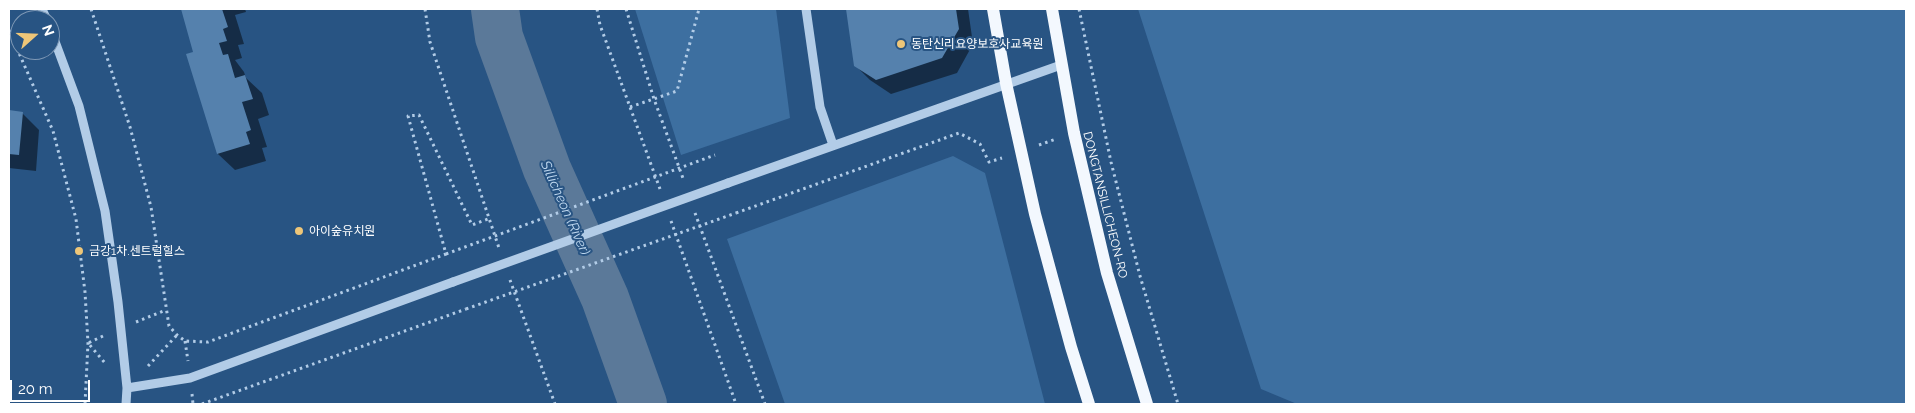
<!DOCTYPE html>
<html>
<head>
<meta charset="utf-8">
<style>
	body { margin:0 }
	#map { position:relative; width:1915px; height:413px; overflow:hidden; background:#285483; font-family:Raleway,sans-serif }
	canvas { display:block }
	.frame { position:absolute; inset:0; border:10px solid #fff; pointer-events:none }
	.north { position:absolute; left:10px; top:10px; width:50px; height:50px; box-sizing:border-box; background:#285483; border:1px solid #7e98b5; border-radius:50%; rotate:70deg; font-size:14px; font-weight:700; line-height:20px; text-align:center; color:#fff }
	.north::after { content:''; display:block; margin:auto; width:18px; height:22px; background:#eec678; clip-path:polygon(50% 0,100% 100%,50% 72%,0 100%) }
	.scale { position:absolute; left:10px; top:380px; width:80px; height:22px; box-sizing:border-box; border:2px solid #fff; border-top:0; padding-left:6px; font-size:15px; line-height:18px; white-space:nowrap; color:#fff; -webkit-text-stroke:4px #285483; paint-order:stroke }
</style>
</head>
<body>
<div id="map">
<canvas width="1915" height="413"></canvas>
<div class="frame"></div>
<div class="north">N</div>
<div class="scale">20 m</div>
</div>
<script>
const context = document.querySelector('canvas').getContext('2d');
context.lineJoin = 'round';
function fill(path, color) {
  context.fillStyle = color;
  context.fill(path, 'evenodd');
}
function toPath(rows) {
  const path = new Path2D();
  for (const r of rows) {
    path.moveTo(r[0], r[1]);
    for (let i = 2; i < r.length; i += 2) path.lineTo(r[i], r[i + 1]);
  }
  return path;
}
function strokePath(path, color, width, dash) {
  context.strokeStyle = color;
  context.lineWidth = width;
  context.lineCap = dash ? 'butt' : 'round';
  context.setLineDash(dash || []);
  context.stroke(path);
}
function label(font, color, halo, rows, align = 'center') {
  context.font = font + ' Raleway,"Noto Sans KR",sans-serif';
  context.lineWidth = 4;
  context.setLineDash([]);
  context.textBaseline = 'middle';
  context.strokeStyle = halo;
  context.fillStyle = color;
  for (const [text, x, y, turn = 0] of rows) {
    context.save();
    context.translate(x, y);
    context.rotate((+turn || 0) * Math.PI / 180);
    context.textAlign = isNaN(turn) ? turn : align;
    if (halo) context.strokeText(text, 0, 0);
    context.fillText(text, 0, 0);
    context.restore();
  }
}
fill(toPath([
	[635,9,776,9,790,118,681,155],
	[1138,9,1906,9,1906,404,1297,404,1261,389],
	[953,156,985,173,1045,404,785,404,727,239]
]), '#3d6fa0');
fill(toPath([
	[182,9,245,9,246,12,235,15,244,44,238,45,242,58,235,60,244,72,246,78,262,93,269,115,258,119,267,147,262,148,266,161,235,170,218,154,187,55,195,53],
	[847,9,968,9,973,44,957,73,891,94,870,80,855,65],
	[9,112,22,113,39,130,36,171,9,168]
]), '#0007');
strokePath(toPath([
	[495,9,499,37,547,169,605,298,643,404]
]), '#5b7999', 48);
fill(toPath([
	[181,9,222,9,228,27,223,29,227,41,219,43,223,55,228,54,235,78,245,75,253,99,242,102,251,130,246,132,250,144,217,154,186,54,193,52],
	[846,9,956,9,959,29,942,58,876,80,854,66],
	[9,110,23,112,19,155,9,154]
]), '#5581ad');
strokePath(toPath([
	[91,9,130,127,151,207,169,326,177,335,185,341,208,342,446,254,408,116,419,115,472,225,488,219],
	[425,9,430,42,499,248],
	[597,9,600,25,660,189],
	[626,9,654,99,684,181],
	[1079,9,1111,162,1140,276,1178,404],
	[9,30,53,131,76,219,85,292,88,343,85,404],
	[630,107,677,91,699,9],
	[1039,145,1056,139],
	[695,213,765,404],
	[736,213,959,133,980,144,989,162,1002,158],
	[671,221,736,404],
	[510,280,555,404],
	[136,322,166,310],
	[103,336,88,343,105,363],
	[185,341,188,361],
	[148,366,177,335],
	[192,394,193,404],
	[202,404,466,309]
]), '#b2cce7', 3, [2.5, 4]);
strokePath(toPath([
	[42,9,47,20],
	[806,9,820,107,833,145],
	[50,28,79,106,105,211,118,302,127,388,126,404],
	[728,183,1061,65],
	[127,388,190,378,453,282]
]), '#b2cce7', 9);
strokePath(toPath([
	[993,9,1006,83,1035,214,1071,347,1089,404],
	[1052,9,1074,133,1107,273,1147,404]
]), '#f3f8fe', 12);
strokePath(toPath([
	[446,254,715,155],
	[466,309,736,213]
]), '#b2cce7', 3, [2.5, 4]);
strokePath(toPath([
	[453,282,728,183]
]), '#b2cce7', 9);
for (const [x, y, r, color] of [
	[901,44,5,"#eec678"],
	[299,231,5,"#eec678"],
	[79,251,5,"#eec678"]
]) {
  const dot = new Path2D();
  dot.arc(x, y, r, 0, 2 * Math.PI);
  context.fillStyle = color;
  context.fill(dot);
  strokePath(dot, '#285483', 2);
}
label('12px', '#fff', '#285483', [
	["동탄신리요양보호사교육원",911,44],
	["아이숲유치원",309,231],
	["금강1차.센트럴힐스",89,251]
], 'left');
label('12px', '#fff', '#285483', [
	["DONGTANSILLICHEON-RO",1105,205,76]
]);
label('italic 14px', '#bdd6ee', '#285483', [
	["Sillicheon (River)",565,208,66]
]);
</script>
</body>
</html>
